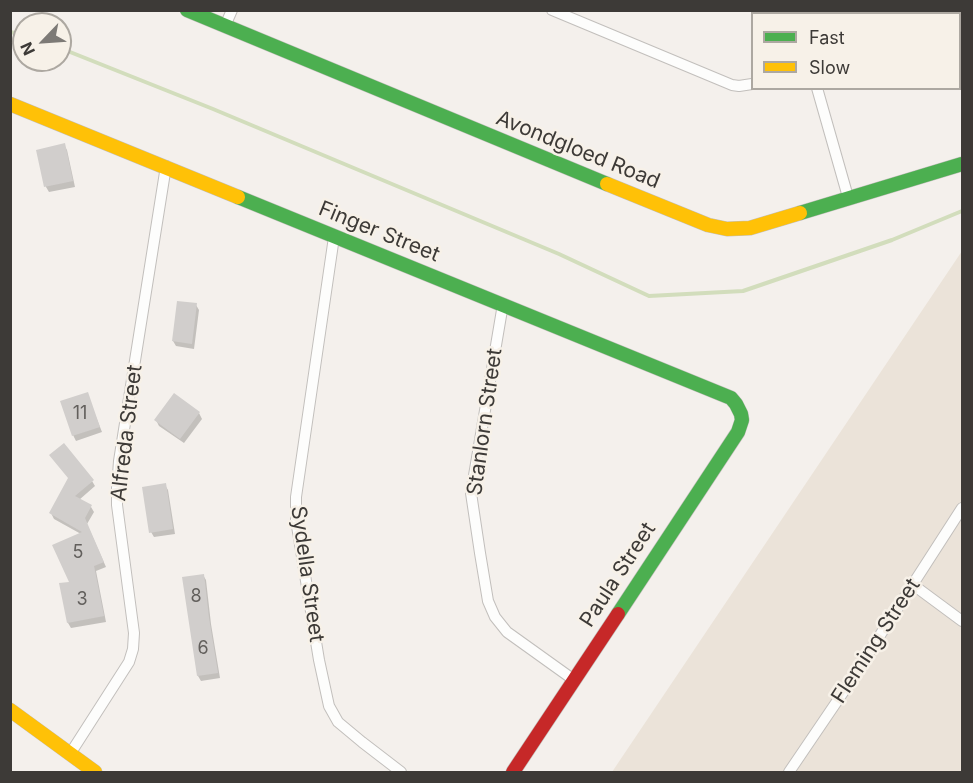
<!DOCTYPE html>
<html>
<head>
<meta charset="utf-8">
<style>
	body { margin:0 }
	#map { position:relative; width:973px; height:783px; overflow:hidden; background:#f4f0ec; font-family:Inter,sans-serif }
	canvas { display:block }
	.frame { position:absolute; inset:0; border:12px solid #3d3a37; pointer-events:none }
	.legend { position:absolute; left:751px; top:12px; width:210px; height:78px; box-sizing:border-box; background:#f7f1e8; border:2px solid #ada8a1; margin:0; padding:8px 10px; list-style:none; font-size:18px; color:#3d3a37 }
	.legend li { display:flex; align-items:center; gap:12px; height:30px }
	.legend b { width:30px; border:2px solid #ada8a1 }
	.north { position:absolute; left:12px; top:12px; width:60px; height:60px; box-sizing:border-box; background:#f7f1e8; border:2px solid #ada8a1; border-radius:50%; rotate:245deg; font-size:16px; font-weight:700; line-height:24px; text-align:center; color:#3d3a37 }
	.north::after { content:''; display:block; margin:auto; width:21px; height:27px; background:#7d7a76; clip-path:polygon(50% 0,100% 100%,50% 72%,0 100%) }
</style>
</head>
<body>
<div id="map">
<canvas width="973" height="783"></canvas>
<div class="frame"></div>
<ul class="legend">
<li><b style="height:8px;background:#4caf50"></b>Fast</li>
<li><b style="height:8px;background:#ffc107"></b>Slow</li>
</ul>
<div class="north">N</div>
</div>
<script>
const context = document.querySelector('canvas').getContext('2d');
context.lineJoin = 'round';
function fill(path, color) {
  context.fillStyle = color;
  context.fill(path, 'evenodd');
}
function toPath(rows) {
  const path = new Path2D();
  for (const r of rows) {
    path.moveTo(r[0], r[1]);
    for (let i = 2; i < r.length; i += 2) path.lineTo(r[i], r[i + 1]);
  }
  return path;
}
function strokePath(path, color, width, dash) {
  context.strokeStyle = color;
  context.lineWidth = width;
  context.lineCap = dash ? 'butt' : 'round';
  context.setLineDash(dash || []);
  context.stroke(path);
}
function label(font, color, halo, rows, align = 'center') {
  context.font = font + ' Inter,sans-serif';
  context.lineWidth = 5;
  context.setLineDash([]);
  context.textBaseline = 'middle';
  context.strokeStyle = halo;
  context.fillStyle = color;
  for (const [text, x, y, turn = 0] of rows) {
    context.save();
    context.translate(x, y);
    context.rotate((+turn || 0) * Math.PI / 180);
    context.textAlign = isNaN(turn) ? turn : align;
    if (halo) context.strokeText(text, 0, 0);
    context.fillText(text, 0, 0);
    context.restore();
  }
}
fill(toPath([
	[962,251,962,772,612,772]
]), '#ebe3d9');
fill(toPath([
	[64,145,67,150,75,187,49,192,46,187,38,151],
	[196,305,199,310,194,349,176,346,173,341],
	[87,394,102,432,76,441,73,435],
	[199,413,202,419,184,443,159,426,156,420],
	[92,481,95,486,79,500,91,507,94,512,87,524,106,567,96,571,106,622,71,628,68,623,61,585,71,583,81,534,54,519,51,513],
	[165,485,168,490,175,534,154,537,151,532],
	[203,575,206,580,211,624,220,678,201,681,198,676,183,578]
]), '#0003');
strokePath(toPath([
	[10,32,24,35],
	[60,48,213,109,559,254,649,296,743,291,892,240,962,211]
]), '#d2ddbc', 4);
fill(toPath([
	[65,143,73,181,44,187,36,150],
	[177,301,197,303,192,344,172,341],
	[88,392,100,427,72,436,60,401],
	[174,393,200,412,180,439,154,420],
	[64,443,94,480,75,496,92,505,85,518,104,562,94,566,104,616,67,623,59,583,69,582,52,545,82,532,49,513,68,478,49,455],
	[166,483,173,529,149,533,142,487],
	[204,574,209,618,218,673,197,676,182,577]
]), '#d1cecc');
const street = toPath([
	[552,10,732,85,739,86,752,84],
	[793,10,794,14],
	[902,14,905,10],
	[225,26,232,10],
	[817,88,848,197],
	[334,237,296,497,296,520,319,660,329,706,338,722,362,742,401,772],
	[503,304,471,493,480,553,488,601,495,617,507,632,574,680],
	[912,584,962,621],
	[70,754,129,662,133,649,134,633,117,505,117,488,119,461,166,166],
	[789,772,846,688,962,508]
]);
const fast = toPath([
	[187,10,607,184],
	[238,197,731,398,736,404,741,414,742,420,738,432,618,614],
	[800,213,962,164]
]);
const slow = toPath([
	[10,104,238,197],
	[607,184,708,225,727,229,750,228,800,213],
	[10,710,95,772]
]);
const jam = toPath([
	[513,772,618,614]
]);
strokePath(street, '#c2bfbc', 12);
strokePath(fast, '#c2bfbc', 15);
strokePath(slow, '#c2bfbc', 15);
strokePath(jam, '#c2bfbc', 15);
strokePath(street, '#fdfdfc', 10);
strokePath(fast, '#4caf50', 14);
strokePath(slow, '#ffc107', 14);
strokePath(jam, '#c62828', 14);
label('18px', '#625f5c', null, [
	["11",80,414],
	["5",78,553],
	["8",196,597],
	["3",82,600],
	["6",203,649]
]);
label('21px', '#3d3a37', '#f7f1e8', [
	["Avondgloed Road",578,150,22],
	["Finger Street",379,232,22],
	["Stanlorn Street",485,422,-82],
	["Alfreda Street",127,433,-83],
	["Sydella Street",307,574,82],
	["Paula Street",618,575,-57],
	["Fleming Street",876,641,-57]
]);
</script>
</body>
</html>
